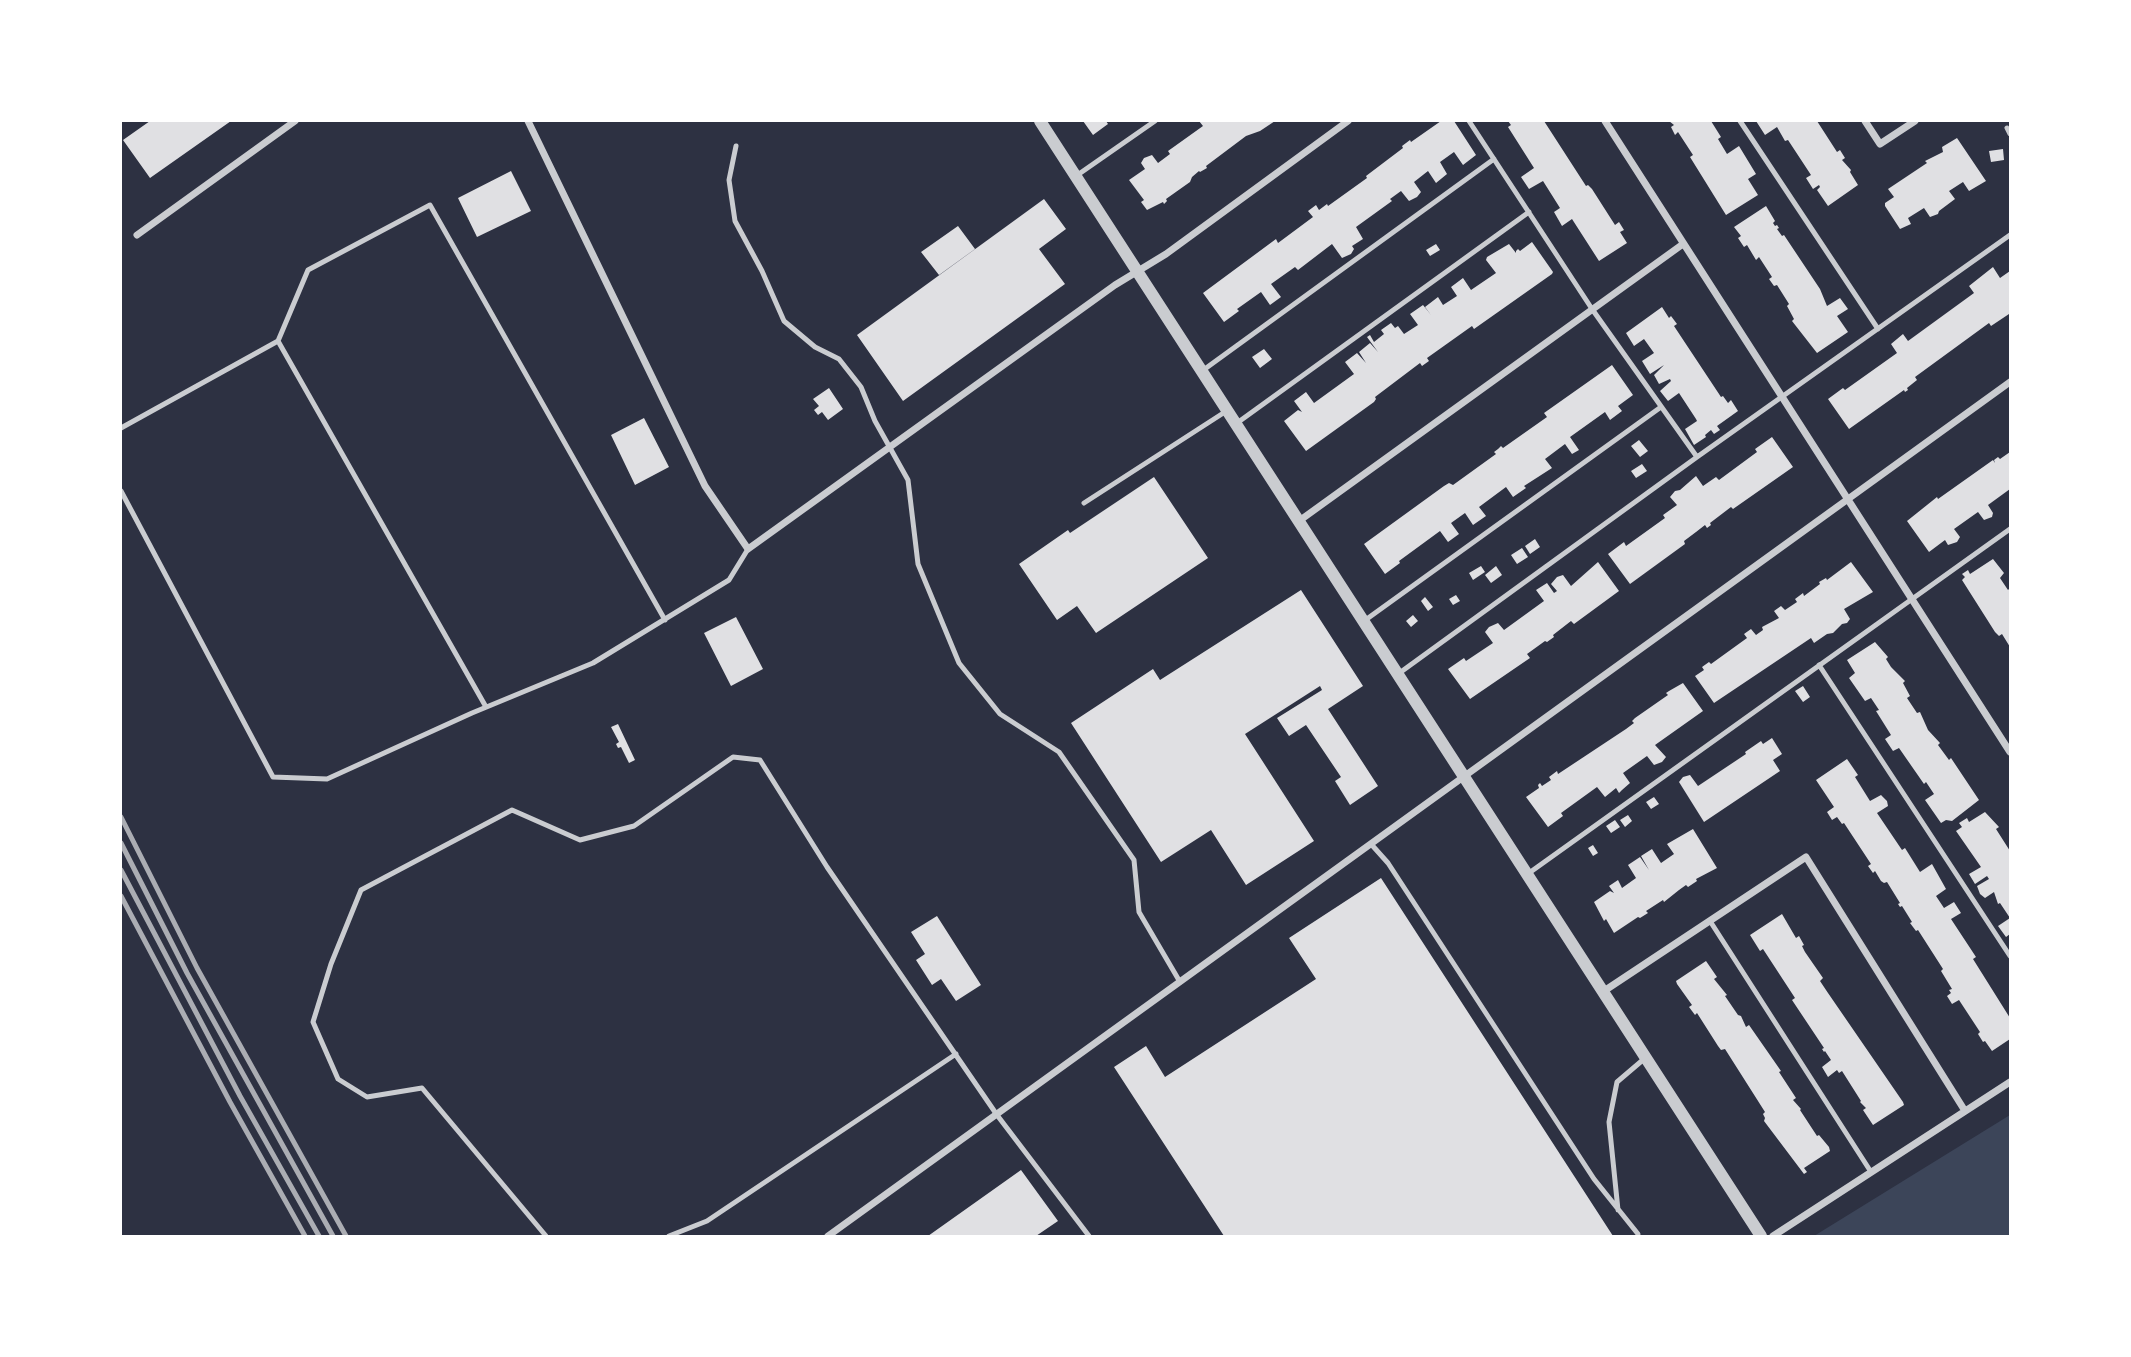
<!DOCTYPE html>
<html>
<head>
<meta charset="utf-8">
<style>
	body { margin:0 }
	#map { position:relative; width:2131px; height:1357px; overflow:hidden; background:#2d3142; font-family:Georgia,serif }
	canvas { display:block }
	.frame { position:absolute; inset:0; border:122px solid #fff; pointer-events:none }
</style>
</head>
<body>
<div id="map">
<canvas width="2131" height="1357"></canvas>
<div class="frame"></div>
</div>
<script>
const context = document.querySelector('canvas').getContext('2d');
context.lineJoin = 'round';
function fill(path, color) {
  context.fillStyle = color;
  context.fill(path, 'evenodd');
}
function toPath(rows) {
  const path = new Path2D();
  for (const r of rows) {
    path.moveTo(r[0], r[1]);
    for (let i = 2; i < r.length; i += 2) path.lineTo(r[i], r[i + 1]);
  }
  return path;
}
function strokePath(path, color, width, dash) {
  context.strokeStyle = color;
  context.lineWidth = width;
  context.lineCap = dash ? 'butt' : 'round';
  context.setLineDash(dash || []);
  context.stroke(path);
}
fill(toPath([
	[2010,1115,2010,1236,1814,1236]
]), '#3c4559');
fill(toPath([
	[150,121,231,121,150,178,123,140],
	[1083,121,1106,121,1108,124,1093,135],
	[1199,121,1275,121,1260,131,1246,136,1206,166,1207,168,1200,172,1199,171,1192,177,1190,182,1166,199,1167,201,1164,204,1163,202,1147,210,1141,202,1144,200,1129,180,1145,169,1141,163,1144,158,1152,155,1158,163,1170,154,1168,151,1203,126],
	[1441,121,1454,121,1476,155,1463,165,1454,152,1440,162,1447,174,1436,183,1428,171,1414,182,1421,192,1417,197,1409,201,1401,191,1390,199,1392,201,1356,227,1363,239,1352,246,1354,249,1351,254,1342,258,1332,244,1298,270,1295,267,1271,284,1281,297,1270,305,1261,292,1237,309,1239,311,1224,322,1203,293,1276,239,1278,243,1313,217,1308,211,1316,205,1319,210,1327,204,1328,206,1367,178,1366,176,1403,148,1402,146,1410,140,1411,142],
	[1508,121,1544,121,1586,186,1588,185,1592,189,1615,225,1619,222,1624,230,1620,232,1627,243,1599,261,1572,219,1562,226,1554,212,1560,208,1543,181,1529,189,1521,177,1534,168,1508,127,1511,125],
	[1669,121,1711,121,1721,137,1718,139,1727,154,1739,146,1756,174,1748,179,1758,195,1726,215,1690,157,1693,155,1678,132,1675,135,1671,127,1674,125],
	[1756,121,1817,121,1837,152,1840,150,1845,158,1842,160,1851,170,1850,172,1858,185,1828,206,1817,190,1820,187,1819,185,1813,189,1806,178,1811,175,1788,140,1785,141,1777,127,1765,135],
	[1957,138,1986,181,1969,191,1963,182,1949,191,1955,199,1939,211,1938,214,1930,217,1924,208,1908,218,1911,224,1900,229,1885,206,1885,203,1894,197,1888,189,1927,163,1925,161,1943,152,1942,147],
	[2003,149,2004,160,1991,162,1989,151],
	[511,171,531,211,477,237,458,198],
	[1044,199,1066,229,1039,249,1065,284,903,401,857,335],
	[1766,206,1775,221,1773,223,1775,226,1777,225,1779,228,1777,229,1782,236,1784,235,1820,289,1827,306,1840,298,1848,309,1837,316,1848,332,1817,353,1792,321,1794,319,1787,306,1789,304,1777,285,1774,286,1769,279,1772,277,1759,257,1756,260,1747,245,1744,247,1738,238,1741,236,1734,227],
	[958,226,975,249,939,275,921,252],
	[1532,242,1553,272,1552,274,1474,329,1472,326,1427,358,1429,361,1422,366,1420,363,1375,397,1376,399,1374,402,1306,451,1284,421,1298,410,1302,412,1294,401,1306,392,1314,403,1354,374,1345,362,1357,353,1366,363,1359,352,1370,343,1378,352,1367,337,1370,335,1374,342,1384,334,1381,330,1391,323,1395,328,1398,326,1404,334,1418,325,1410,314,1423,305,1431,315,1425,307,1438,297,1443,305,1457,296,1451,287,1463,278,1471,290,1496,273,1486,260,1487,257,1509,244,1516,253,1516,251,1518,249,1520,251],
	[1436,244,1440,250,1430,256,1426,250],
	[1993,267,2000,278,2010,271,2010,317,2009,314,1991,326,1989,323,1915,377,1917,380,1907,388,1908,390,1905,392,1904,390,1849,429,1828,399,1843,388,1845,390,1897,353,1891,344,1903,334,1908,341,1974,293,1969,286],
	[1662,307,1669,318,1671,316,1677,324,1674,326,1721,397,1723,396,1728,403,1731,400,1738,411,1717,426,1720,430,1714,434,1711,430,1705,435,1706,437,1694,445,1685,429,1697,421,1696,419,1679,393,1668,401,1660,391,1671,381,1670,379,1659,384,1654,375,1664,365,1650,374,1642,361,1654,353,1644,339,1634,346,1626,333],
	[1264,349,1272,359,1260,368,1252,357],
	[1612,365,1633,395,1618,406,1622,411,1610,420,1605,412,1570,437,1579,450,1572,454,1565,444,1545,459,1552,468,1524,486,1526,488,1513,497,1506,487,1479,507,1486,516,1473,525,1465,513,1451,523,1459,534,1448,542,1440,531,1399,561,1400,563,1385,574,1364,544,1444,486,1449,483,1453,485,1496,454,1494,452,1498,449,1501,446,1503,448,1547,417,1544,413],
	[829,388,843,409,828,420,822,412,818,415,814,410,819,406,813,399],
	[644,418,669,467,635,485,611,435],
	[1772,437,1793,467,1733,509,1731,507,1710,523,1711,525,1707,528,1705,525,1696,532,1684,541,1685,544,1630,584,1608,554,1624,542,1626,546,1665,518,1663,515,1677,505,1670,497,1675,491,1680,490,1696,476,1703,486,1716,477,1719,480,1757,452,1755,449],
	[1639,440,1648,451,1640,457,1631,446],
	[2010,452,2010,489,1988,505,1993,513,1992,517,1984,520,1978,512,1954,529,1960,537,1957,542,1948,545,1945,540,1929,552,1907,521,1937,497,1938,499,1993,460,1995,463,1994,460,1998,457,2000,459],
	[1642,464,1647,471,1636,478,1631,471],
	[1154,477,1208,558,1096,633,1077,606,1057,620,1019,564,1068,530,1070,533],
	[1535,539,1540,547,1530,554,1525,546],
	[1522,548,1528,557,1517,564,1511,555],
	[1993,559,2004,573,2000,578,2008,590,2010,588,2010,647,2002,634,1999,636,1995,632,1962,580,1965,577,1962,574,1968,570,1970,574],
	[1598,562,1619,591,1574,624,1571,621,1553,635,1554,637,1547,642,1545,641,1527,654,1530,658,1470,699,1448,669,1464,658,1466,661,1493,643,1485,632,1489,627,1498,623,1504,630,1544,601,1536,590,1547,583,1554,593,1557,591,1551,584,1557,577,1563,575,1571,586],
	[1851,562,1873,592,1844,609,1850,619,1847,623,1842,624,1833,633,1827,634,1814,643,1811,638,1714,703,1695,676,1704,670,1702,667,1709,662,1711,664,1747,638,1744,634,1751,629,1756,635,1763,630,1762,627,1779,618,1774,611,1781,606,1785,610,1797,602,1795,599,1803,593,1804,596,1820,584,1819,582,1826,578,1827,580],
	[1481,566,1485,572,1473,580,1469,573],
	[1496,566,1502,575,1491,583,1485,575],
	[1301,590,1363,686,1328,709,1378,786,1350,805,1335,781,1341,777,1306,725,1289,736,1277,718,1322,690,1320,686,1245,734,1314,841,1246,885,1211,830,1161,862,1071,723,1153,669,1160,680],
	[1456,595,1460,601,1453,605,1449,599],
	[1425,597,1433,607,1428,611,1421,601],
	[1413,615,1418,621,1411,627,1406,621],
	[736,617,763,669,731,686,704,633],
	[1875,642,1888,657,1886,659,1891,667,1905,681,1903,683,1910,696,1907,698,1917,713,1920,712,1928,730,1940,743,1938,745,1949,760,1951,758,1979,800,1952,821,1946,820,1941,823,1925,800,1934,794,1926,782,1924,784,1899,748,1893,751,1885,739,1891,735,1876,711,1879,710,1871,698,1865,701,1849,678,1855,673,1847,660],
	[1683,683,1703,711,1655,745,1666,757,1662,762,1654,765,1647,756,1623,773,1630,783,1622,790,1619,793,1616,788,1605,797,1597,787,1561,813,1563,816,1548,827,1526,797,1539,788,1538,785,1540,783,1542,786,1551,780,1549,777,1557,771,1558,774,1626,729,1634,723,1632,721,1635,718,1668,695,1666,693,1669,691],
	[1803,686,1810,697,1803,702,1795,691],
	[618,724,635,760,629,763,621,747,618,748,616,744,619,742,611,727],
	[1772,738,1782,754,1773,760,1780,771,1704,822,1679,782,1683,777,1690,775,1698,786,1746,754,1745,752,1761,741,1763,744],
	[1847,759,1858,775,1855,777,1870,801,1881,795,1887,801,1888,806,1877,813,1902,850,1905,848,1920,872,1932,864,1946,889,1936,896,1944,908,1954,902,1961,913,1951,919,1976,957,1973,959,2010,1018,2010,1039,1992,1051,1985,1041,1983,1042,1978,1034,1980,1032,1959,1000,1952,1004,1947,996,1951,993,1949,990,1952,989,1941,971,1943,969,1918,930,1916,931,1910,923,1912,922,1902,906,1900,907,1898,904,1900,903,1887,882,1884,883,1881,881,1875,871,1873,873,1868,866,1871,864,1844,823,1842,824,1837,817,1832,820,1827,812,1834,807,1816,780],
	[1654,797,1659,804,1651,809,1646,802],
	[1985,812,1999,827,1996,829,2010,851,2010,934,2006,937,1998,926,2010,918,2000,903,1998,904,1994,892,1985,898,1980,894,1977,886,1989,879,1987,876,1975,884,1969,874,1981,867,1956,831,1962,827,1959,823,1967,818,1969,822],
	[1628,815,1632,821,1625,827,1620,820],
	[1615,820,1620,827,1611,833,1606,826],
	[1693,829,1717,868,1696,879,1697,881,1688,887,1686,885,1679,890,1664,902,1663,900,1646,911,1648,913,1640,918,1638,917,1614,933,1606,919,1604,921,1594,902,1610,891,1614,893,1609,886,1618,880,1622,888,1636,878,1628,865,1640,857,1649,870,1641,856,1652,849,1661,863,1674,854,1667,844],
	[1593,845,1598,853,1593,856,1588,848],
	[1381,878,1613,1236,1224,1236,1114,1067,1146,1046,1165,1077,1316,979,1289,938],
	[1782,914,1796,938,1799,936,1804,945,1802,946,1805,952,1823,978,1820,981,1828,993,1903,1102,1904,1105,1873,1125,1863,1110,1866,1108,1860,1102,1861,1101,1842,1071,1839,1073,1837,1070,1828,1077,1822,1067,1831,1060,1825,1051,1824,1052,1822,1049,1824,1048,1792,1000,1795,998,1763,949,1760,951,1750,935],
	[937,916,981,985,956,1001,941,979,932,985,916,960,925,954,911,932],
	[1706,961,1717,977,1714,979,1727,995,1725,996,1738,1015,1741,1016,1746,1027,1749,1025,1781,1071,1779,1072,1796,1098,1793,1100,1801,1109,1800,1110,1817,1136,1819,1135,1829,1147,1830,1151,1804,1168,1807,1172,1804,1174,1764,1121,1765,1118,1763,1114,1765,1112,1725,1049,1721,1050,1718,1046,1697,1013,1695,1015,1689,1007,1692,1005,1677,984,1676,981],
	[1021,1170,1058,1221,1036,1236,928,1236]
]), '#e0e0e3');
strokePath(toPath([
	[1469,121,1592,309,1697,457],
	[1740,121,1878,329],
	[2007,128,2010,134],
	[736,146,729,180,735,221,762,271,784,321,815,347,839,359,861,387,875,421,908,480,918,564,959,663,1000,714,1059,752,1134,860,1139,912,1180,982],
	[1076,176,1155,121],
	[278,341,486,707],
	[1202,371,1494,159],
	[1237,423,1529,212],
	[121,428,278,341,308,270,430,205,665,620],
	[121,491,273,777,327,779,472,713,593,663,729,580,748,549],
	[1084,503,1228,410],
	[1364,621,1661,407],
	[1819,665,2010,956],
	[1398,674,1697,457,2010,235],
	[1371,844,1388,863,1594,1179,1638,1234],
	[1529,873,2010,529],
	[1710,921,1871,1172],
	[1618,1210,1609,1122,1617,1082,1644,1059],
	[546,1236,422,1088,367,1097,338,1079,313,1022,331,964,361,890,512,810,580,840,634,826,733,757,760,760,827,867,997,1115,1089,1236],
	[669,1236,707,1221,956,1054]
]), '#caccd0', 5);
strokePath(toPath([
	[528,121,705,486,748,549,1115,285,1166,254,1348,121],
	[1605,121,2010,752],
	[1865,121,1880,144,1915,121],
	[137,235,295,121],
	[1299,521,1683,244],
	[1604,991,1806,857,1965,1111],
	[828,1236,2010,382],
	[1773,1236,2010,1082]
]), '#caccd0', 7);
strokePath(toPath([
	[1040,121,1761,1236]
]), '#caccd0', 12);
strokePath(toPath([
	[121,817,197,968,346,1236],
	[121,843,187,973,333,1236],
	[121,870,240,1096,319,1236],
	[121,896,230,1102,305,1236]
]), '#abadb3', 5);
</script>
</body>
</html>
